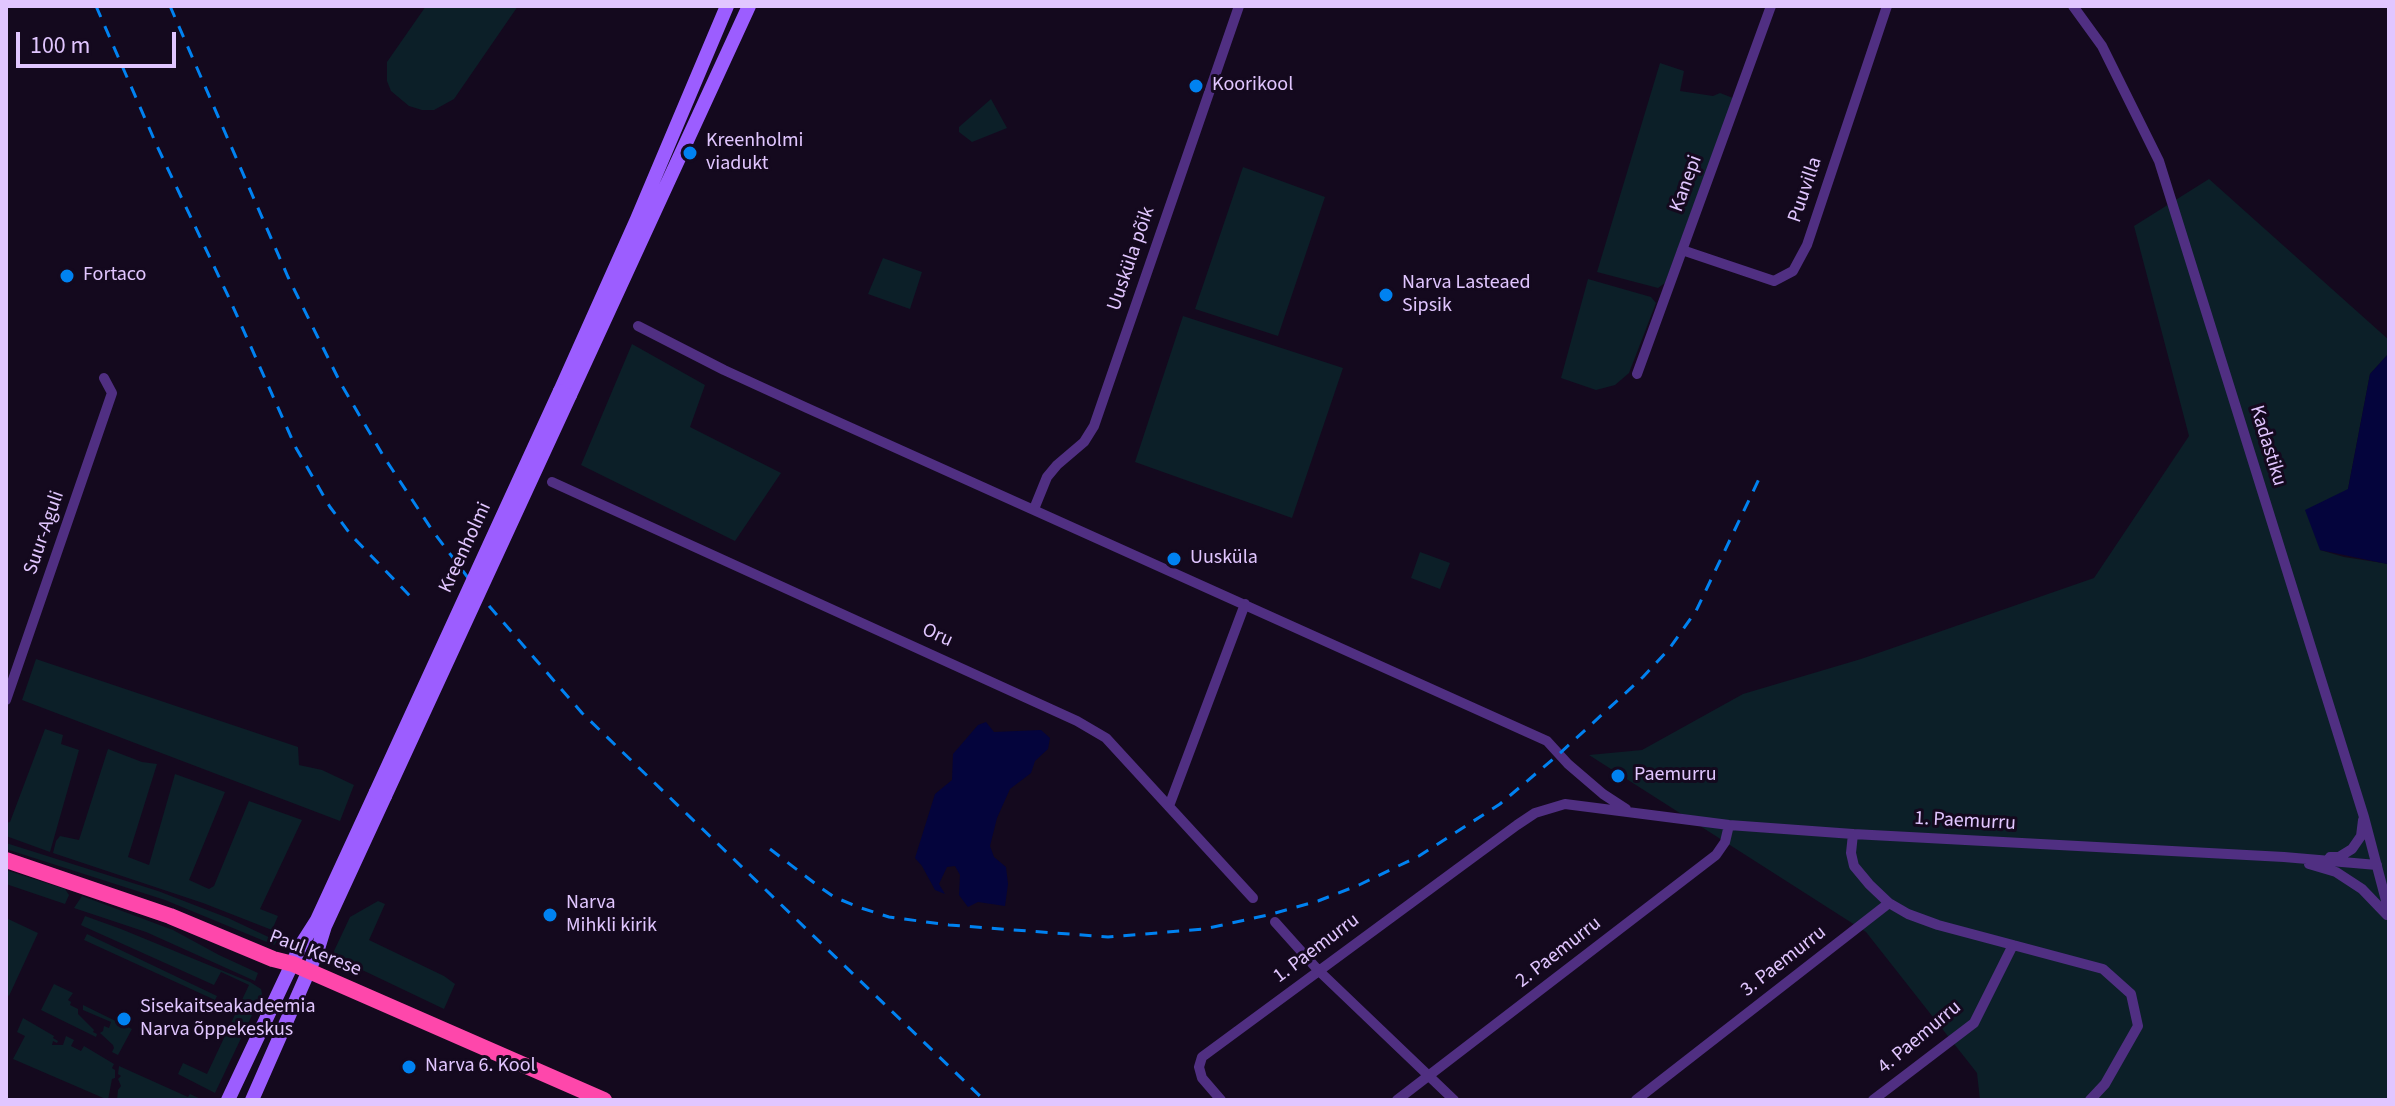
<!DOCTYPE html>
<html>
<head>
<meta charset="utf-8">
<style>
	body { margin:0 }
	#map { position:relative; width:2395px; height:1106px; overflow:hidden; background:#14091e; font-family:"Source Sans 3",sans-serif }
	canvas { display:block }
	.frame { position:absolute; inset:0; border:8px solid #e1c6ff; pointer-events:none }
	.scale { position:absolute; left:16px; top:32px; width:160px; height:36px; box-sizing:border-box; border:4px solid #e1c6ff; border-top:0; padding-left:10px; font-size:24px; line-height:28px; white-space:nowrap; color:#e1c6ff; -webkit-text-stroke:6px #14091e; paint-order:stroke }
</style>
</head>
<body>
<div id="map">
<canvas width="2395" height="1106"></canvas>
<div class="frame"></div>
<div class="scale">100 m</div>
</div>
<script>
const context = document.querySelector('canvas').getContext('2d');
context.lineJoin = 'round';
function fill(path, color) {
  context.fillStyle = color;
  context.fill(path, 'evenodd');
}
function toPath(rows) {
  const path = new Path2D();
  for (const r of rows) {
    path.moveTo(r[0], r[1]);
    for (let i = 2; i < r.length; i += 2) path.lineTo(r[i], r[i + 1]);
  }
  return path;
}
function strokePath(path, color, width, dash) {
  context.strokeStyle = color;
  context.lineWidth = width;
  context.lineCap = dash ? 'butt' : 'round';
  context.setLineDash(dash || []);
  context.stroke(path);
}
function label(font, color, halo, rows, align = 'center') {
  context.font = font + ' "Source Sans 3",sans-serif';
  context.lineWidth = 6;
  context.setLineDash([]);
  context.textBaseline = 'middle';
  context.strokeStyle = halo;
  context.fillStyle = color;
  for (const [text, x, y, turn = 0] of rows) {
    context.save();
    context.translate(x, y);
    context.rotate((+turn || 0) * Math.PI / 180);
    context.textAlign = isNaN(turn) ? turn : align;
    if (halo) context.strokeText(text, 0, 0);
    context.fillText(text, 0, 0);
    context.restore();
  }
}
fill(toPath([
	[426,6,518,6,454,99,434,110,422,110,409,106,391,91,387,81,387,62],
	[1660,63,1684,71,1680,91,1713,96,1720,93,1733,98,1665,283,1658,288,1597,272],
	[991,99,1007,128,972,142,959,132,959,127],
	[1243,167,1325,197,1278,336,1195,309],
	[2209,179,2389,340,2389,353,2370,374,2348,489,2320,550,2344,557,2389,564,2389,1100,1980,1100,1977,1073,1866,932,1589,755,1642,750,1743,694,1861,659,2094,578,2189,436,2134,226],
	[883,258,922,272,910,309,868,294],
	[1588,279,1651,297,1656,303,1629,373,1615,385,1596,390,1561,378],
	[1183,316,1343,368,1292,518,1135,462],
	[632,344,705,385,690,427,781,473,735,541,581,465],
	[1420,552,1450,563,1440,589,1411,578],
	[36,659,298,747,299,765,322,770,354,785,340,821,22,700],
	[45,729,63,735,61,744,79,750,50,852,6,836,6,823,10,822],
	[108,749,142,762,157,764,128,857,149,865,175,774,225,792,189,880,209,889,214,886,249,801,302,820,260,909,278,916,272,930,203,903,53,853,56,841,60,836,79,840],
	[6,843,158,891,228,918,277,941,274,945,165,900,6,849],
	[6,870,65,889,69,895,65,904,6,884],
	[82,896,173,930,219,955,258,973,255,981,146,932,74,908],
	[378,901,385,904,369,940,444,976,455,984,444,1009,335,957,334,951,350,917],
	[85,916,121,929,250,982,261,989,262,994,215,1093,178,1074,183,1063,207,1074,249,985,221,972,214,985,85,927,81,925],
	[6,918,38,933,9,996,6,994],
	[87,934,217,996,215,1000,84,940],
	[54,984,73,993,68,1000,71,1002,70,1005,78,1009,78,1014,94,1030,93,1032,97,1034,96,1037,41,1010],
	[83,1005,132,1029,118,1055,112,1052,114,1048,113,1045,100,1033,103,1031,104,1026,109,1028,111,1022,83,1010],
	[23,1018,54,1036,53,1038,58,1041,57,1043,53,1041,52,1045,63,1045,66,1036,74,1040,71,1046,81,1051,84,1046,114,1064,112,1068,115,1070,115,1078,112,1079,108,1100,13,1059,25,1036,17,1032],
	[119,1066,188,1097,190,1094,203,1100,117,1100,118,1090,121,1086,118,1079,121,1076,118,1074]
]), '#0c1f28');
fill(toPath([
	[2389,353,2389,564,2387,564,2320,550,2305,510,2348,489,2370,374],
	[986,722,994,732,1041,730,1050,738,1048,749,1035,761,1031,773,1010,789,997,818,990,846,994,857,1006,867,1008,884,1005,906,978,902,968,907,959,895,960,875,955,866,947,867,939,884,945,894,935,890,922,866,915,858,935,794,952,780,953,754,978,725]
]), '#04043c');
strokePath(toPath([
	[2073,6,2102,46,2159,161,2364,817,2389,912],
	[1682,250,1774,281,1793,271,1807,245,1887,6],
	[638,326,724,370,807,408,1547,741,1568,764,1603,794,1626,809],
	[1637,374,1771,6],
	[552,482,1077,721,1106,738,1253,898],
	[1034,509,1047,477,1057,465,1084,442,1094,426,1239,6],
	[6,700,112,393,104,378],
	[1169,806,1245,604],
	[1853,834,1851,853,1854,866,1869,884,1889,903,1908,914,1938,925,2103,969,2131,994,2138,1026,2105,1084,2090,1100],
	[2330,857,2339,857,2352,849,2361,836,2363,820],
	[2309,864,2336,872,2362,889,2387,915],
	[1275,922,1318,970,1454,1100],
	[1221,1100,1202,1078,1199,1067,1202,1057,1517,825,1535,813,1565,804,1729,825,1853,834,2284,857,2377,865],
	[1397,1100,1716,855,1725,842,1729,825],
	[1636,1100,1889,903],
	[1873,1100,1974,1023,2013,945]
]), '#502f82', 10);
strokePath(toPath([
	[560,391,637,219,727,6],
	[570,395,749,6],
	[228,1100,301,945,317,920,376,792],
	[252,1100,317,952,325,926,385,796]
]), '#9c5dff', 14);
strokePath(toPath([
	[6,860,170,916,273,959,293,964,604,1100]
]), '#fe47ab', 16);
strokePath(toPath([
	[96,6,157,146,230,300,296,448,330,507,351,535,410,596],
	[170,6,288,277,341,384,384,457,432,530,490,607,582,713,984,1100],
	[770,849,817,885,834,897,861,908,889,917,949,925,1108,937,1204,929,1268,915,1318,901,1359,885,1419,856,1500,804,1559,754,1643,677,1669,649,1696,611,1759,479]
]), '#0082f1', 3, [12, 10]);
strokePath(toPath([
	[376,792,560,391],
	[385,796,570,395]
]), '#9c5dff', 14);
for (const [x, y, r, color] of [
	[1196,86,8,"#0082f1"],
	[690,153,8,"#0082f1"],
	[67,276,8,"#0082f1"],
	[1386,295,8,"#0082f1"],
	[1174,559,8,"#0082f1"],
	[1618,776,8,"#0082f1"],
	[550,915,8,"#0082f1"],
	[124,1019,8,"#0082f1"],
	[409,1067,8,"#0082f1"]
]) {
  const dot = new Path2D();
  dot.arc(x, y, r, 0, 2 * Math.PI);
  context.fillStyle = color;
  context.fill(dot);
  strokePath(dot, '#14091e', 3);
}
label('20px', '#e1c6ff', '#14091e', [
	["Koorikool",1212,86],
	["Kreenholmi",706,142],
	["viadukt",706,165],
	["Fortaco",83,276],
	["Narva Lasteaed",1402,284],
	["Sipsik",1402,307],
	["Uusküla",1190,559],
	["Paemurru",1634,776],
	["Narva",566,904],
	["Mihkli kirik",566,927],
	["Sisekaitseakadeemia",140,1008],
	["Narva õppekeskus",140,1031],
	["Narva 6. Kool",425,1067]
], 'left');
label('20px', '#e1c6ff', '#14091e', [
	["Kanepi",1687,184,-70],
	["Puuvilla",1806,190,-71],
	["Uusküla põik",1132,259,-71],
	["Kadastiku",2267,446,73],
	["Suur-Aguli",45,533,-71],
	["Kreenholmi",466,548,-65],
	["Oru",937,636,25],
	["1. Paemurru",1965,822,3],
	["1. Paemurru",1317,949,-37],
	["2. Paemurru",1559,953,-38],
	["Paul Kerese",315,954,21],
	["3. Paemurru",1784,962,-38],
	["4. Paemurru",1920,1038,-40]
]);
</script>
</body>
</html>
